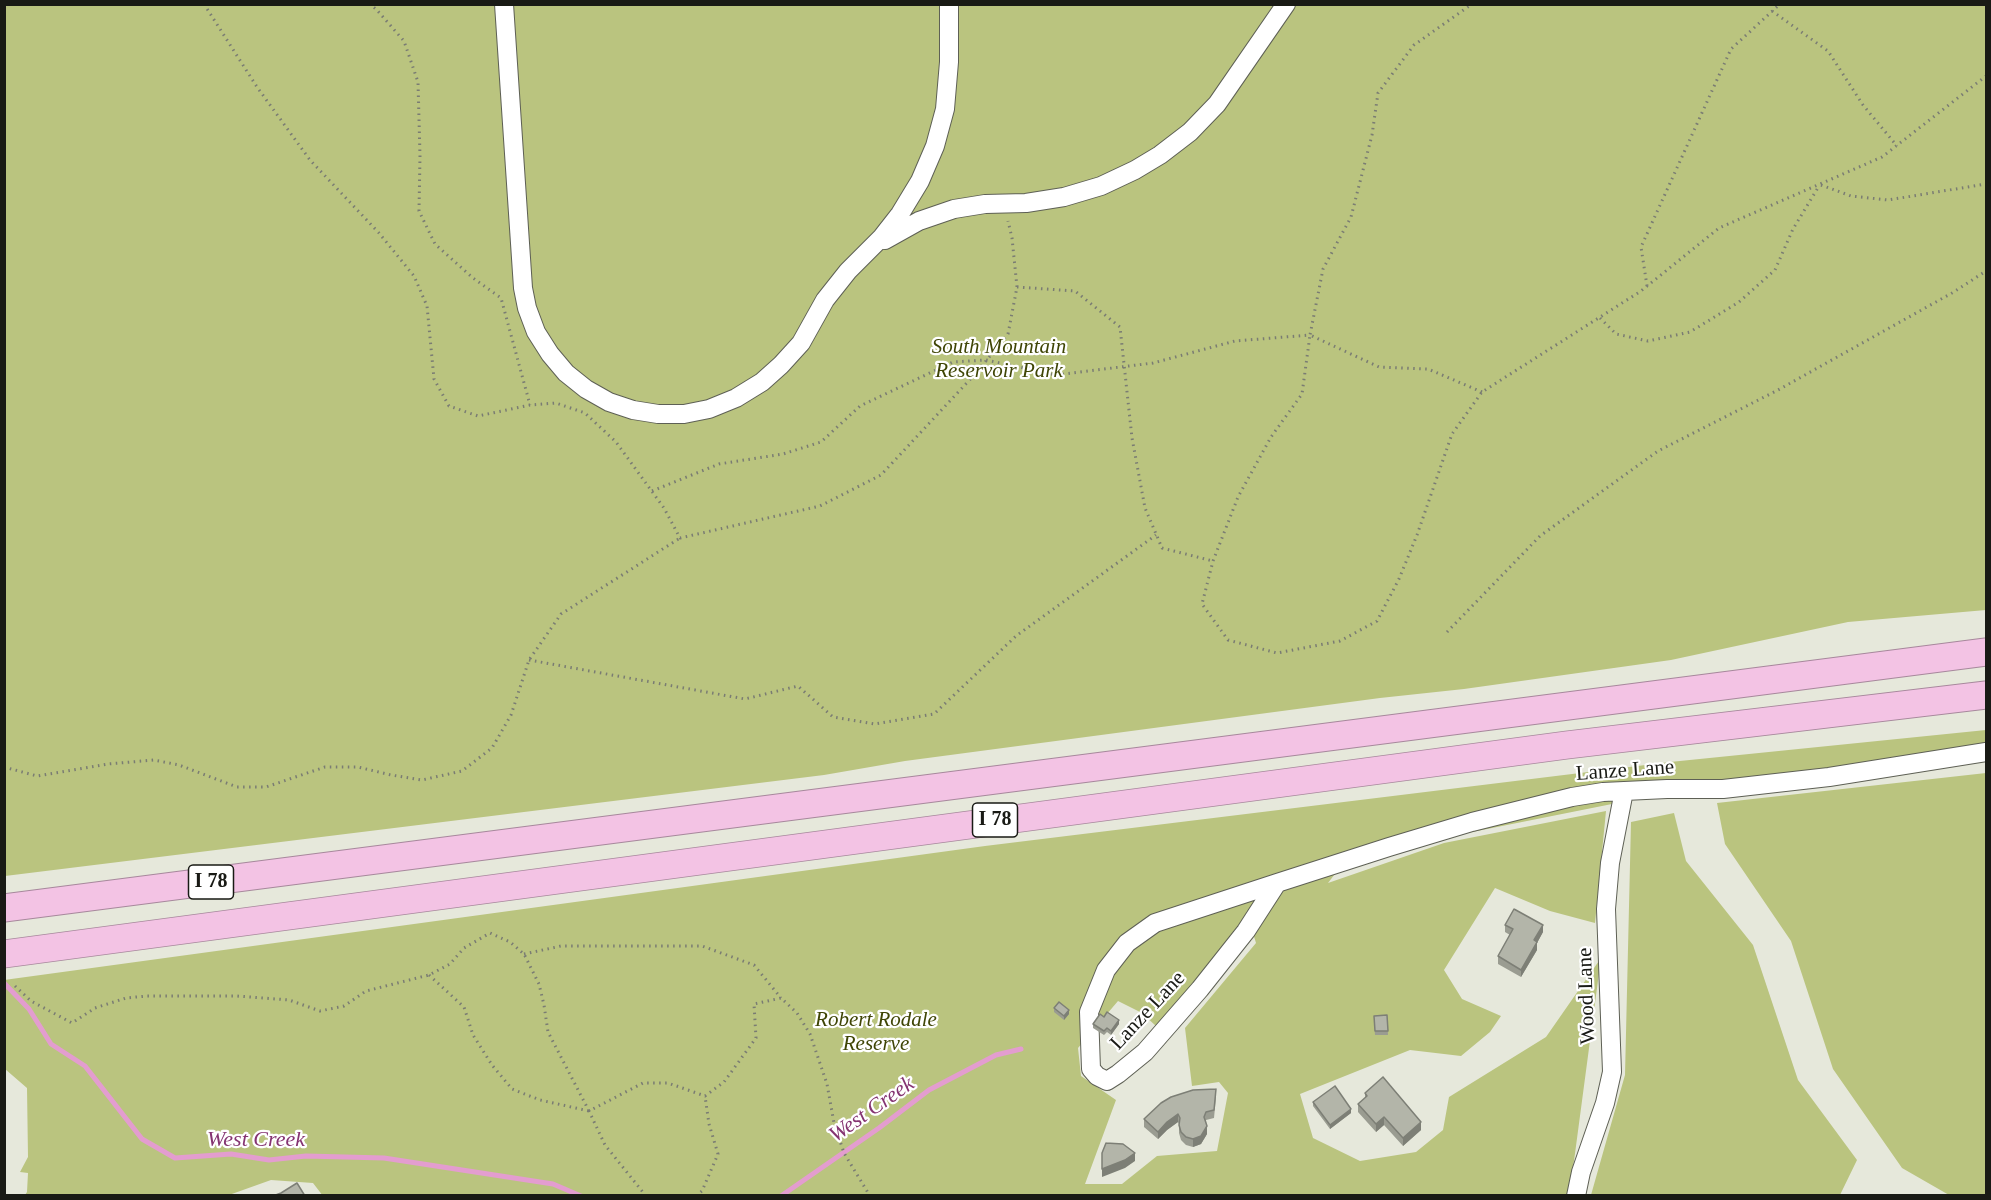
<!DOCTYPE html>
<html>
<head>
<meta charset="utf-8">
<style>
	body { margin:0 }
	#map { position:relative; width:1991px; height:1200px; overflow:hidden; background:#e6e8db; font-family:"Times New Roman",serif }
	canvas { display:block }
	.frame { position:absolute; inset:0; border:6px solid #191a15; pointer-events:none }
</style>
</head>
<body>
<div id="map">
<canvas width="1991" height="1200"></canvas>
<div class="frame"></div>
</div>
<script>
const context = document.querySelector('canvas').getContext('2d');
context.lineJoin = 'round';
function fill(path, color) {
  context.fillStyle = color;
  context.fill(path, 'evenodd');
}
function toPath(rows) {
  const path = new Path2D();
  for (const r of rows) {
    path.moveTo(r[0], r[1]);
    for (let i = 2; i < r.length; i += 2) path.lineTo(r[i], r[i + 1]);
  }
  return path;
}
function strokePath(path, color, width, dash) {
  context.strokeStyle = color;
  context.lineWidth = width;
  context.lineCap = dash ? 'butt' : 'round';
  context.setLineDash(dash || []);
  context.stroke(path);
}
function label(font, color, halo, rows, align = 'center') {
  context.font = font + ' "Times New Roman",serif';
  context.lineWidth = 4.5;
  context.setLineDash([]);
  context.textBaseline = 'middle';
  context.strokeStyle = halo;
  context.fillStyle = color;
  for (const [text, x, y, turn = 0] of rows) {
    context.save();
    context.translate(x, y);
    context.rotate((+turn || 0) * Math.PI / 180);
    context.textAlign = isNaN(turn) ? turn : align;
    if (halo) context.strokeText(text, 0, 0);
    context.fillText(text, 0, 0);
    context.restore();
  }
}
fill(toPath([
	[4,5,1986,5,1986,610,1848,622,1671,660,1464,689,1380,698,905,761,824,775,5,876],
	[1986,730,1986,747,1750,781,1653,783,1622,802,1442,838,1338,870,1328,883,1444,843,1606,811,1595,923,1550,911,1495,888,1444,970,1462,999,1501,1016,1490,1032,1461,1056,1410,1050,1300,1094,1313,1138,1360,1161,1416,1152,1443,1130,1449,1097,1546,1037,1601,958,1574,1161,1567,1195,323,1196,313,1183,271,1180,229,1195,25,1195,27,1192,28,1173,20,1172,28,1157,27,1088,5,1069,4,980,985,846,1670,762],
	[1246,910,1256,943,1185,1028,1192,1086,1219,1082,1228,1093,1217,1151,1157,1156,1122,1184,1085,1184,1116,1100,1081,1076,1078,1048,1118,1001,1142,1013,1157,1027,1248,920],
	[1986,773,1986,1195,1949,1195,1902,1168,1833,1069,1791,941,1725,844,1717,803],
	[1674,813,1686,861,1753,945,1798,1080,1857,1160,1840,1195,1591,1195,1625,1075,1631,822]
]), '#bac47f');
strokePath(toPath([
	[4,983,29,1009,51,1044,85,1066,142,1139,175,1158,231,1154,269,1160,306,1156,384,1158,553,1184,581,1196],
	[781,1196,879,1128,929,1090,996,1055,1021,1049]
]), '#e39dcf', 5);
const minor = toPath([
	[504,4,523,288,527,308,536,332,550,354,566,373,586,389,609,402,633,410,658,414,684,414,709,409,736,398,762,382,781,365,801,343,825,300,848,271,882,237,900,214,920,181,935,146,945,109,949,62,949,4],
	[885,240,919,221,954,209,985,204,1026,203,1064,197,1101,186,1135,170,1160,155,1190,132,1217,104,1286,4],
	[1277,883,1246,931,1200,989,1145,1052,1118,1074,1107,1081,1097,1076,1091,1069,1089,1012,1106,970,1127,943,1155,923,1277,883,1389,847,1472,822,1572,797,1603,792,1667,789,1723,789,1829,777,1986,752],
	[1576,1196,1581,1172,1605,1103,1612,1072,1606,909,1610,863,1624,791]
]);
const highway = toPath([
	[4,908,1986,652],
	[4,954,1567,745,1986,695]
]);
strokePath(minor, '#5e6055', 20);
strokePath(highway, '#a7889c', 29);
strokePath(toPath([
	[204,4,257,87,310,160,379,233,414,276,427,306,434,379,449,406,478,416,530,405,556,403,585,413,616,442,664,508,680,538,820,506,881,475,976,373,1008,334,1017,287,1012,238,1008,221],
	[369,4,376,9,404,41,418,82,420,156,419,211,435,244,473,278,501,298,530,405],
	[1772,11,1828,51,1863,105,1897,146],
	[1821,185,1851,196,1888,200,1986,184],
	[1647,286,1641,247,1731,49,1780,4],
	[1017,287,1075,291,1120,327,1132,438,1145,508,1162,548,1213,561],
	[1600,318,1616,334,1648,341,1690,332,1739,302,1775,270,1793,229,1819,186],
	[1482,392,1428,369,1379,367,1310,335,1302,394,1271,437,1238,497,1213,561,1202,604,1228,640,1277,653,1340,641,1377,621,1399,579,1417,535,1452,434,1482,392,1641,291,1719,228,1882,157,1986,76],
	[652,491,719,464,783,454,821,442,860,406,953,362,986,360,1056,375,1153,363,1235,341,1310,335,1323,269,1351,217,1372,135,1378,93,1414,45,1472,4],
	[1447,632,1540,536,1658,451,1778,390,1952,293,1986,271],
	[529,660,745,699,798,686,833,717,875,724,934,714,1016,636,1156,535],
	[4,767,37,776,108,764,154,760,179,765,237,787,266,787,325,767,358,767,391,775,422,780,462,771,492,748,511,715,529,660,561,614,680,538],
	[524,954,561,946,702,946,754,965,781,998],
	[429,975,464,1007,473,1035,492,1065,512,1089,540,1100,589,1111],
	[15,986,31,1001,72,1023,95,1008,126,998,147,996,237,996,289,1000,320,1011,344,1006,366,991,429,975,450,964,464,948,490,933,510,942,524,954,539,984,544,1005,548,1032,589,1111],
	[646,1196,605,1145,589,1111,643,1083,668,1083,705,1096,724,1082,756,1038,754,1004,781,998,797,1013,810,1034,827,1084,834,1123,844,1153,870,1196],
	[696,1196,702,1191,718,1154,709,1124,705,1096]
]), '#7a7c73', 3, [1.5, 4.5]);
strokePath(minor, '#fff', 18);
strokePath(highway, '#f3c3e4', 27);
fill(toPath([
	[1505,925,1543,932,1537,943,1537,950,1521,977,1498,964,1498,956,1510,935,1505,932],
	[1054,1008,1069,1014,1064,1020,1054,1012],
	[1387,1015,1388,1035,1375,1035,1374,1016],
	[1104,1017,1119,1024,1111,1035,1107,1032,1104,1035,1093,1028,1093,1024],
	[1365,1093,1421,1130,1403,1146,1384,1125,1376,1132,1358,1112,1358,1104,1365,1098],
	[1216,1097,1214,1118,1206,1120,1207,1134,1201,1144,1193,1147,1186,1145,1181,1140,1179,1133,1179,1124,1178,1122,1167,1130,1158,1139,1144,1127,1144,1119],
	[1313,1102,1351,1113,1330,1129,1313,1106]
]), '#9a9c91');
fill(toPath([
	[1543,925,1543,932,1537,943,1537,950,1521,977,1521,970,1534,940],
	[1069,1010,1069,1014,1064,1020,1064,1016],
	[1119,1020,1119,1024,1111,1035,1111,1031],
	[1351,1109,1351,1113,1330,1129,1330,1125],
	[1178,1114,1178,1122,1167,1130,1158,1139,1158,1132,1167,1122],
	[1384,1117,1384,1125,1376,1132,1376,1124],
	[1421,1122,1421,1130,1403,1146,1403,1138],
	[1207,1126,1207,1134,1201,1144,1193,1147,1193,1139],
	[1135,1153,1135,1161,1125,1168,1102,1177,1102,1169]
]), '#7d7f76');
const building = toPath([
	[1514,909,1543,925,1534,940,1537,942,1521,970,1498,956,1513,929,1505,925,1514,909],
	[1059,1002,1069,1010,1064,1016,1054,1008,1059,1002],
	[1107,1012,1119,1020,1111,1031,1107,1028,1104,1031,1093,1024,1100,1014,1104,1017,1107,1012],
	[1387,1015,1388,1031,1375,1031,1374,1016,1387,1015],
	[1383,1077,1421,1122,1403,1138,1384,1117,1376,1124,1358,1104,1367,1096,1365,1093,1383,1077],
	[1335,1086,1351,1109,1330,1125,1313,1102,1335,1086],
	[1216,1089,1214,1110,1206,1112,1204,1117,1207,1126,1201,1136,1193,1139,1186,1137,1181,1132,1179,1125,1180,1118,1178,1114,1167,1122,1158,1132,1144,1119,1161,1103,1171,1097,1193,1090,1216,1089],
	[1106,1143,1123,1144,1135,1153,1125,1160,1102,1169,1102,1153,1106,1143],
	[297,1183,305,1196,273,1196,281,1193,297,1183]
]);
fill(building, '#b3b5a9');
strokePath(building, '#7d7f76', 1.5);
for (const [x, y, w] of [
	[995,820,45],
	[211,882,45]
]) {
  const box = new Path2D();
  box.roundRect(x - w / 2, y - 17, w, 34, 4.5);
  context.fillStyle = '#fff';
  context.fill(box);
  strokePath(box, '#191a15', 1.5);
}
label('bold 20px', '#191a15', null, [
	["I 78",995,820],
	["I 78",211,882]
]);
label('italic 21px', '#3f4505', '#fff', [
	["South Mountain",999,347],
	["Reservoir Park",999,371],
	["Robert Rodale",876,1020],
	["Reserve",876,1044]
]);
label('21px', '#191a15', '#fff', [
	["Lanze Lane",1625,771,-4],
	["Wood Lane",1587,996,-92],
	["Lanze Lane",1148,1011,-47]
]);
label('italic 22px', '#853472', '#fff', [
	["West Creek",872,1110,-35],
	["West Creek",256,1140]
]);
</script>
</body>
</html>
